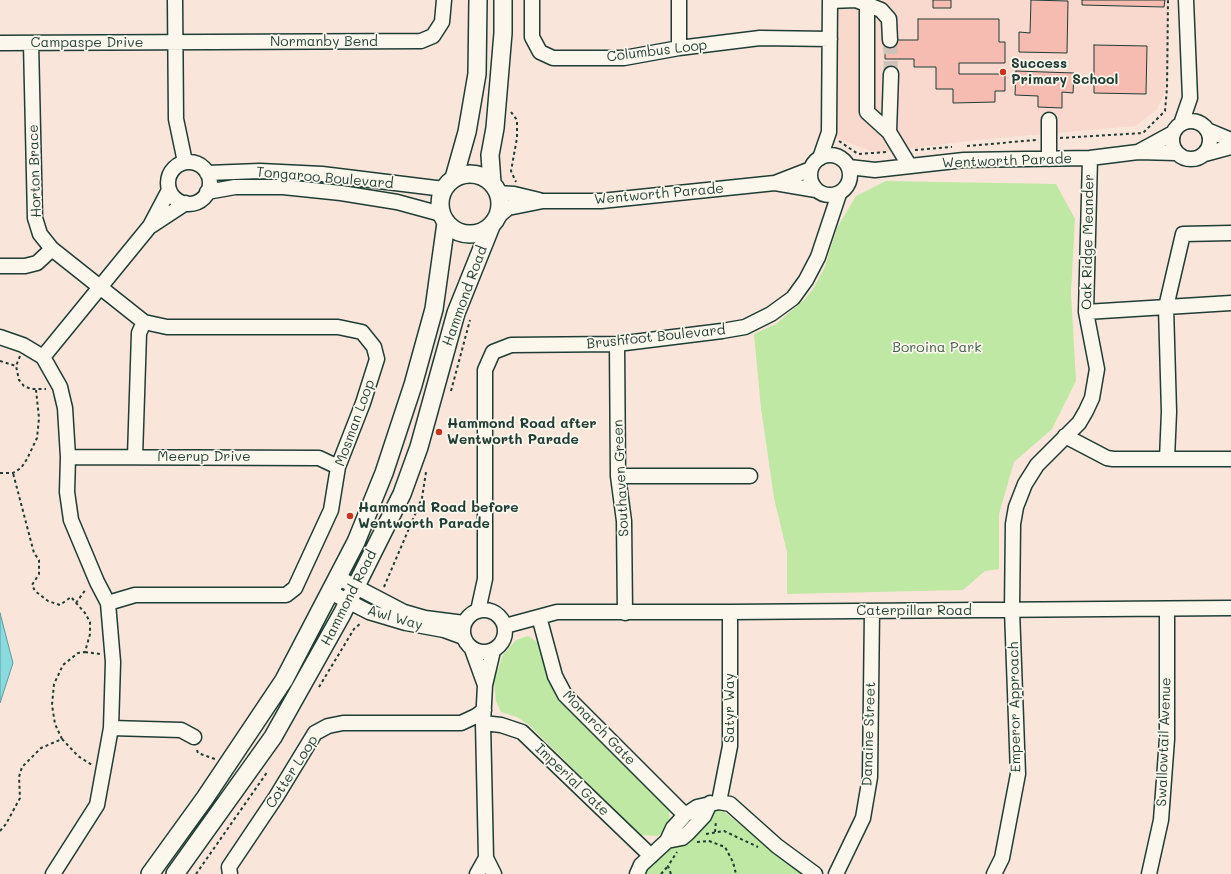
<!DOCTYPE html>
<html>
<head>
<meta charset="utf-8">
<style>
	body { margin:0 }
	canvas { display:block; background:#fae5da }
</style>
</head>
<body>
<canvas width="1231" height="874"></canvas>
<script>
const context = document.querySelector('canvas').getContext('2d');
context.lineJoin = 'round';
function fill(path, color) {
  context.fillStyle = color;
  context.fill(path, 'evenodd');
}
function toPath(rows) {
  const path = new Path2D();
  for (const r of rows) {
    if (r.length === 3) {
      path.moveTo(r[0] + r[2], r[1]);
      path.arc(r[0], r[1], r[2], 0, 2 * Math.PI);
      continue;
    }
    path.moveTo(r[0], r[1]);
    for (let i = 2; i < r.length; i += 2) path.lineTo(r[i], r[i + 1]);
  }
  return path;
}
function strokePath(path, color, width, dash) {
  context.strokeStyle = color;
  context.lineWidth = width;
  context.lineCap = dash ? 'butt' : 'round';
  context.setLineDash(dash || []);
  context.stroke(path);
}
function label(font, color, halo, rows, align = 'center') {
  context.font = font + ' Mali,sans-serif';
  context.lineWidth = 3.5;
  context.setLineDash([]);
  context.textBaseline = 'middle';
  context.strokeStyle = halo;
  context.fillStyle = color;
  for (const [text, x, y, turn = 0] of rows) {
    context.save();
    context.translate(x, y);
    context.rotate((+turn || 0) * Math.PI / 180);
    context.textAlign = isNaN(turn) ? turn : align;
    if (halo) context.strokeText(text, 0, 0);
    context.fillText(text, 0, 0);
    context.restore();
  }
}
fill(toPath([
	[838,0,1168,0,1169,56,1167,88,1157,109,1136,126,976,140,877,153,836,138]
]), '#f9d8ce');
fill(toPath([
	[886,181,1056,184,1075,219,1071,293,1076,381,1052,429,1014,462,999,514,999,569,985,571,963,590,787,594,787,552,774,498,761,408,754,334,776,324,805,299,813,289,825,267,837,228,856,196],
	[528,636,539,643,548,677,559,696,669,810,670,825,658,836,640,835,529,725,517,717,501,712,496,701,494,681,503,655,516,640],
	[705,810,722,810,802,874,643,874]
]), '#bee8a4');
const water = toPath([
	[0,613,13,663,0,703,0,613]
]);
fill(water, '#89dbe0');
strokePath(water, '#5f9c9b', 1);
const building = toPath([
	[933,0,951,0,951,8,933,8,933,0],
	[1031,0,1068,1,1067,53,1019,52,1019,32,1030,33,1031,0],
	[1082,0,1165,0,1164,7,1082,5,1082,0],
	[918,19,999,19,999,42,1005,42,1005,63,959,63,959,74,1005,74,1005,91,995,91,995,102,953,103,953,89,936,89,936,67,914,67,914,59,885,59,885,40,918,40,918,19],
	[1094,45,1147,46,1146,94,1094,93,1094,45],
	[1016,71,1074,73,1073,93,1062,92,1062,108,1038,107,1038,96,1015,95,1016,71]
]);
fill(building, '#f6bbb1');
strokePath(building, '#1f3d34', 1);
strokePath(toPath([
	[890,40,891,74]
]), '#cec3b9', 14, [14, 7]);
const minor = toPath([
	[175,0,176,119,185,162],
	[532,0,532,37,540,52,553,58,624,58,679,48,760,38,830,39],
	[830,1,856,0,881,10,889,19,890,40],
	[867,3,867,112,889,132,909,165],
	[0,43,421,41,433,36,442,22,444,0],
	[31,43,35,218,40,234,52,249,144,322,167,327,338,327,362,332,374,347,377,359,363,403,338,467,331,510,295,588,286,595,135,595,108,603],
	[679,48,679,0],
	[1049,120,1049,159],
	[1191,140,19],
	[1181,124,1190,98,1186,0],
	[1207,130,1231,140],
	[889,132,891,74],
	[1140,151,1173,133],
	[1205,154,1231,147],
	[830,175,20],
	[820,158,829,132,830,0],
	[189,183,21],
	[849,167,875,170,964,160,1090,158,1138,152,1176,153],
	[207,173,260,171,322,174,444,189],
	[775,183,811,169],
	[207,192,235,187,283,187,341,193,397,202,441,214],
	[497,193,514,194,539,200],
	[496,218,508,208,543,201,601,201,775,183,816,190],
	[151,226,186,203],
	[0,266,25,266,37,263,52,249],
	[1086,312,1231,303],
	[0,337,23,345,43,357,60,387,65,408,68,457,67,492,71,520,97,582,108,603,113,662,111,728,97,805,53,874],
	[617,344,618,476,624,521,625,613],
	[43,357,150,226,169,190],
	[1065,436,1107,458,1113,459,1231,459],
	[68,457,319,458,338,467],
	[135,457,139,333,144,322],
	[1167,459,1169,412,1166,307,1183,234,1231,233],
	[618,476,750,476],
	[337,577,404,612,425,618,464,623],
	[330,592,369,612,406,623,444,630,463,637],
	[484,631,21],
	[478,611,485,579,485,370,493,352,511,345,617,344,722,331,745,327,771,314,793,298,806,280,818,257,839,194],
	[541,624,555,676,565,695,685,815],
	[505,626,557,612,730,612,1231,608],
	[472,649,485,685],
	[493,651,485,685,483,723,486,858,494,874],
	[483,723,501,725,522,732,651,856],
	[111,728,181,730,194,737],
	[719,802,730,746,730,612],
	[667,841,682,838,688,833,704,816,710,803],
	[230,874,229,867,276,797,315,733,328,726,343,723,461,723,476,716,484,710],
	[477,874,486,858],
	[637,874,641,865,667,841,673,828,685,815,697,807,719,802,730,804,777,846,815,874],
	[836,874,863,818,870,777,872,611],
	[994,874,1002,858,1018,774,1012,610,1013,524,1016,507,1025,484,1037,465,1079,423,1086,411,1092,398,1097,369,1086,312,1090,158],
	[1149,874,1161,820,1167,739,1167,609]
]);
const major = toPath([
	[470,204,30],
	[454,178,467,132,477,74,478,0],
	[492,183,490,155,495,128,503,33,503,0],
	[150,874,205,798,284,680,356,542,384,473,413,385,434,309,446,223],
	[175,874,273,737,342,614,402,494,419,447,456,313,491,226]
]);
strokePath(minor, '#1f3d34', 17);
strokePath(major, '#1f3d34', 20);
strokePath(toPath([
	[511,112,517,120,517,138,511,171,516,182],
	[1060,138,1143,133,1165,111,1167,88,1168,0],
	[839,141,858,154,887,152],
	[967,146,1036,140],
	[915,150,952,147],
	[20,356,16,366,19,380,24,386,31,389,46,389],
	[0,361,16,366],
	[451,391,470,320],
	[0,473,13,473,21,468,27,459,37,438,39,418,36,390],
	[384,587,422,498,426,472],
	[76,603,86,589],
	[85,652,100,654],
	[319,687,354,629,361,623],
	[62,739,78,756,92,765],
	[197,750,198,753,215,759],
	[0,831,6,824,20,798,19,777,22,767,41,748,62,739,55,724,52,705,54,684,63,665,78,653,85,652,90,634,90,622,85,613,71,597,60,605,48,601,35,591,32,585,39,574,39,560,34,553,13,473],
	[715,832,716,821],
	[706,834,724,831,758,847],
	[697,842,709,841,725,847,733,862,736,874],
	[196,874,268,771],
	[661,874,668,866],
	[671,874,668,866,677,852]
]), '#1f3d34', 2, [3, 3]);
strokePath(minor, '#fbf7ec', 14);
strokePath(major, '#fbf7ec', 17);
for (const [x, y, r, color] of [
	[1003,72,4,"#c8321e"],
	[439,432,4,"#c8321e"],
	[350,516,4,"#c8321e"]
]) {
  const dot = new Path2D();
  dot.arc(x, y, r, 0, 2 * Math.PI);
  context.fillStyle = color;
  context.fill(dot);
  strokePath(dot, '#fbf7ec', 1.5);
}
label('14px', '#1f3d34', '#fbf7ec', [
	["Normanby Bend",324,42],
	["Campaspe Drive",87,43],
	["Columbus Loop",657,51,-7],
	["Wentworth Parade",1007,161,-2],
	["Horton Brace",35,171,-92],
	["Tongaroo Boulevard",325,178,5],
	["Wentworth Parade",659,194,-5],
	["Oak Ridge Meander",1088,242,-89],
	["Hammond Road",465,296,-70],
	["Brushfoot Boulevard",656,337,-6],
	["Mosman Loop",355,423,-70],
	["Meerup Drive",204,457],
	["Southaven Green",621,478,-93],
	["Hammond Road",349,598,-63],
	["Caterpillar Road",914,611],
	["Awl Way",395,618,16],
	["Emperor Approach",1015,707,-91],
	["Satyr Way",730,708,-90],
	["Monarch Gate",599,728,46],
	["Danaine Street",869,734,-88],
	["Swallowtail Avenue",1164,742,-88],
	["Cotter Loop",292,772,-57],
	["Imperial Gate",572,780,44]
]);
label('bold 14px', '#1f3d34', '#fbf7ec', [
	["Success",1011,64],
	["Primary School",1011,80],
	["Hammond Road after",447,424],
	["Wentworth Parade",447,440],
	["Hammond Road before",358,508],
	["Wentworth Parade",358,524]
], 'left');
label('14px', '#3f5f4a', '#fbf7ec', [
	["Boroina Park",937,348]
]);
</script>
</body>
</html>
